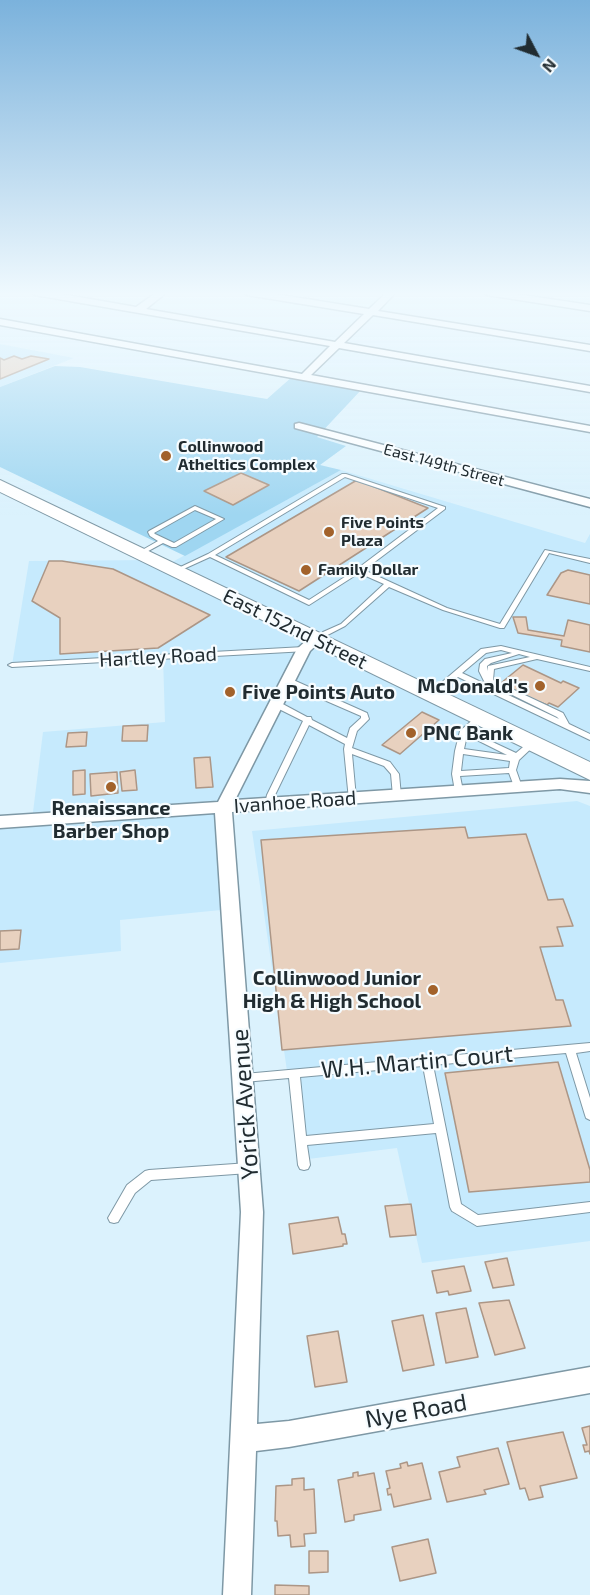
<!DOCTYPE html>
<html>
<head>
<meta charset="utf-8">
<style>
	body { margin:0 }
	#map { position:relative; width:590px; height:1595px; overflow:hidden; background:#dbf2fd; font-family:"Exo 2",sans-serif }
	canvas { display:block }
	.north { position:absolute; left:506px; top:24px; width:60px; height:60px; -webkit-text-stroke:4px #f6fcff; paint-order:stroke; rotate:131deg; font-size:16px; font-weight:700; line-height:24px; text-align:center; color:#212c31 }
	.north::after { content:''; display:block; margin:auto; width:21px; height:27px; background:#212c31; clip-path:polygon(50% 0,100% 100%,50% 72%,0 100%) }
</style>
</head>
<body>
<div id="map">
<canvas width="590" height="1595"></canvas>
<div class="north">N</div>
</div>
<script>
const context = document.querySelector('canvas').getContext('2d');
context.lineJoin = 'round';
function fill(path, color) {
  context.fillStyle = color;
  context.fill(path, 'evenodd');
}
function toPath(rows) {
  const path = new Path2D();
  for (const r of rows) {
    path.moveTo(r[0], r[1]);
    for (let i = 2; i < r.length; i += 2) path.lineTo(r[i], r[i + 1]);
  }
  return path;
}
function strokePath(path, color, width, dash) {
  context.strokeStyle = color;
  context.lineWidth = width;
  context.lineCap = dash ? 'butt' : 'round';
  context.setLineDash(dash || []);
  context.stroke(path);
}
function label(font, color, halo, rows, align = 'center') {
  context.font = font + ' "Exo 2",sans-serif';
  context.lineWidth = 4.5;
  context.setLineDash([]);
  context.textBaseline = 'middle';
  context.strokeStyle = halo;
  context.fillStyle = color;
  for (const [text, x, y, turn = 0] of rows) {
    context.save();
    context.translate(x, y);
    context.rotate((+turn || 0) * Math.PI / 180);
    context.textAlign = isNaN(turn) ? turn : align;
    if (halo) context.strokeText(text, 0, 0);
    context.fillText(text, 0, 0);
    context.restore();
  }
}
fill(toPath([
	[0,344,74,358,0,387],
	[341,470,585,543,590,534,590,787,223,807,231,909,120,920,121,951,0,963,0,822,32,820,43,732,165,722,163,657,12,665,29,561,153,560,165,566],
	[577,801,590,806,590,1241,422,1263,397,1148,300,1160,252,831]
]), '#c6eafd');
fill(toPath([
	[55,366,80,367,267,399,293,376,363,388,317,437,346,446,320,465,341,470,185,556,0,467,0,387]
]), '#9fd6f1');
const building = toPath([
	[14,356,22,359,31,356,49,359,0,379,0,358,4,360,14,356],
	[241,473,269,485,233,505,204,491,241,473],
	[357,480,428,508,299,591,226,557,357,480],
	[49,561,62,561,113,569,210,615,158,648,60,654,60,618,32,601,49,561],
	[568,570,590,575,590,604,547,595,561,573,568,570],
	[513,617,526,617,528,630,564,636,568,620,590,625,590,652,561,646,562,640,518,633,513,617],
	[523,665,561,683,563,681,579,688,558,707,549,703,547,705,540,702,538,703,501,683,523,665],
	[422,712,439,720,400,754,382,745,422,712],
	[148,725,147,741,122,741,123,726,148,725],
	[87,732,86,746,66,747,68,733,87,732],
	[210,757,213,787,196,788,194,758,210,757],
	[85,770,85,794,73,795,73,771,85,770],
	[135,770,137,790,122,791,120,772,135,770],
	[117,772,118,793,91,796,90,774,117,772],
	[465,827,468,838,526,834,548,900,563,899,573,926,557,927,563,946,540,947,556,1000,563,1000,571,1026,282,1050,261,840,465,827],
	[21,930,19,949,0,950,0,931,21,930],
	[558,1062,590,1170,590,1182,469,1192,445,1073,558,1062],
	[411,1204,416,1235,390,1237,385,1206,411,1204],
	[338,1217,342,1234,345,1234,347,1244,343,1244,343,1246,293,1254,289,1224,338,1217],
	[507,1258,514,1285,493,1288,485,1262,507,1258],
	[464,1266,471,1291,449,1295,448,1291,437,1293,432,1271,464,1266],
	[509,1300,525,1348,495,1355,479,1303,509,1300],
	[466,1308,478,1357,446,1363,436,1313,466,1308],
	[423,1315,434,1365,403,1371,392,1321,423,1315],
	[338,1331,347,1382,315,1387,307,1336,338,1331],
	[590,1426,590,1454,589,1451,585,1452,583,1445,587,1445,582,1428,590,1426],
	[563,1432,577,1478,540,1486,543,1497,529,1500,525,1488,520,1489,507,1442,563,1432],
	[498,1448,509,1484,484,1490,486,1494,447,1502,439,1472,460,1467,457,1457,498,1448],
	[407,1462,408,1466,422,1463,431,1499,394,1507,391,1494,388,1495,387,1489,390,1488,386,1471,401,1468,400,1464,407,1462],
	[358,1472,358,1476,374,1473,381,1510,354,1515,354,1520,345,1522,338,1480,353,1477,353,1473,358,1472],
	[304,1478,304,1490,314,1489,316,1533,304,1534,305,1546,291,1547,290,1535,278,1536,277,1521,275,1521,276,1486,292,1485,292,1479,304,1478],
	[428,1539,436,1573,400,1581,392,1547,428,1539],
	[309,1551,328,1551,328,1572,309,1573,309,1551],
	[275,1585,309,1586,309,1595,275,1595,275,1585]
]);
fill(building, '#e8d1bf');
strokePath(building, '#ac9686', 1.5);
const lane = toPath([
	[342,474,346,474,445,507,445,509,364,570,447,608,500,624,545,550,590,559,590,563,549,553,504,628,500,628,443,610,389,587,345,626,316,641,312,639,314,638,323,632,341,624,384,584,359,573,309,605,210,557,177,572,175,573,172,571,208,554,342,474],
	[345,477,438,508,357,569,309,600,215,555,345,477],
	[195,506,224,519,176,547,172,547,163,543,141,555,137,555,137,553,158,541,150,536,148,532,149,531,195,506],
	[195,510,216,519,174,543,155,534,154,533,195,510],
	[501,646,590,667,590,671,537,659,494,669,493,680,563,713,569,724,590,734,590,740,458,677,434,698,428,698,427,696,428,694,481,649,501,646],
	[501,650,512,653,485,659,480,664,479,671,484,681,557,717,559,719,462,673,486,653,501,650],
	[519,654,530,657,488,666,487,671,487,666,491,663,519,654],
	[304,647,307,647,308,649,307,651,12,667,8,665,12,663,304,647],
	[285,679,291,679,367,713,369,719,357,731,352,748,390,762,399,774,401,796,400,798,394,798,393,796,391,774,384,766,352,754,356,798,352,801,349,800,344,749,345,744,309,725,275,795,273,804,269,807,266,806,265,804,267,795,303,721,273,706,272,704,273,702,279,702,307,717,311,717,312,720,347,738,350,728,361,718,361,716,285,683,284,681,285,679],
	[477,716,483,716,484,718,469,731,516,753,529,742,535,742,536,744,519,760,516,770,522,787,521,789,515,789,509,773,460,776,463,791,459,794,455,791,452,774,455,751,460,731,477,716],
	[467,735,507,755,464,749,467,735],
	[463,754,510,761,509,768,461,771,463,754],
	[590,1043,590,1051,576,1053,590,1098,590,1120,586,1118,585,1115,566,1053,433,1065,461,1204,478,1215,590,1202,590,1212,477,1226,452,1211,450,1207,436,1133,307,1145,310,1165,308,1169,304,1170,300,1169,298,1165,289,1078,244,1082,240,1081,239,1078,240,1075,244,1074,590,1043],
	[423,1066,434,1124,306,1136,300,1077,423,1066],
	[249,1163,253,1164,255,1168,253,1172,249,1173,151,1180,135,1193,118,1222,114,1223,110,1222,108,1218,127,1185,145,1171,149,1170,249,1163]
]);
const street = toPath([
	[31,292,50,292,136,307,157,292,167,292,146,309,335,342,364,314,247,295,243,292,263,292,369,309,387,292,396,292,378,311,590,345,590,351,373,315,344,343,590,386,590,392,339,348,311,375,590,426,590,432,0,325,0,319,302,374,330,346,35,295,31,292],
	[483,292,503,292,590,305,590,311,487,295,483,292],
	[299,423,590,499,590,507,295,428,295,424,299,423],
	[316,635,323,639,310,651,235,800,560,779,590,781,590,793,560,789,232,812,263,1212,257,1424,289,1421,590,1367,590,1393,289,1447,256,1451,251,1595,223,1595,241,1212,215,813,0,828,0,816,218,802,297,649,311,636,316,635]
]);
const secondary = toPath([
	[0,480,590,762,590,780,0,492,0,480]
]);
strokePath(lane, '#7e98a5', 2);
strokePath(street, '#7e98a5', 3);
strokePath(secondary, '#7e98a5', 2);
fill(lane, '#fff');
fill(street, '#fff');
fill(secondary, '#fff');
const sky = context.createLinearGradient(0, 0, 0, 515);
sky.addColorStop(0, '#7bb2dc');
sky.addColorStop(0.57, '#eff9fe');
sky.addColorStop(1, '#eff9fe00');
context.fillStyle = sky;
context.fillRect(0, 0, 590, 515);
for (const [x, y, r, color] of [
	[166,456,6,"#a2622b"],
	[329,532,6,"#a2622b"],
	[306,570,6,"#a2622b"],
	[540,686,6,"#a2622b"],
	[230,692,6,"#a2622b"],
	[411,733,6,"#a2622b"],
	[111,787,6,"#a2622b"],
	[433,990,6,"#a2622b"]
]) {
  const dot = new Path2D();
  dot.arc(x, y, r, 0, 2 * Math.PI);
  context.fillStyle = color;
  context.fill(dot);
  strokePath(dot, '#f6fcff', 2);
}
label('bold 16px', '#212c31', '#f6fcff', [
	["Collinwood",178,447],
	["Atheltics Complex",178,465],
	["Five Points",341,523],
	["Plaza",341,541],
	["Family Dollar",318,570]
], 'left');
label('16px', '#212c31', '#f6fcff', [
	["East 149th Street",444,465,15]
]);
label('20px', '#212c31', '#f6fcff', [
	["East 152nd Street",295,629,26],
	["Hartley Road",158,657,-3],
	["Ivanhoe Road",295,802,-4]
]);
label('bold 20px', '#212c31', '#f6fcff', [
	["McDonald's",528,686],
	["Five Points Auto",242,692,"left"],
	["PNC Bank",423,733,"left"],
	["Renaissance",111,808,"center"],
	["Barber Shop",111,831,"center"],
	["Collinwood Junior",421,978],
	["High & High School",421,1001]
], 'right');
label('24px', '#212c31', '#f6fcff', [
	["W.H. Martin Court",417,1062,-5],
	["Yorick Avenue",245,1104,-94],
	["Nye Road",416,1411,-10]
]);
</script>
</body>
</html>
